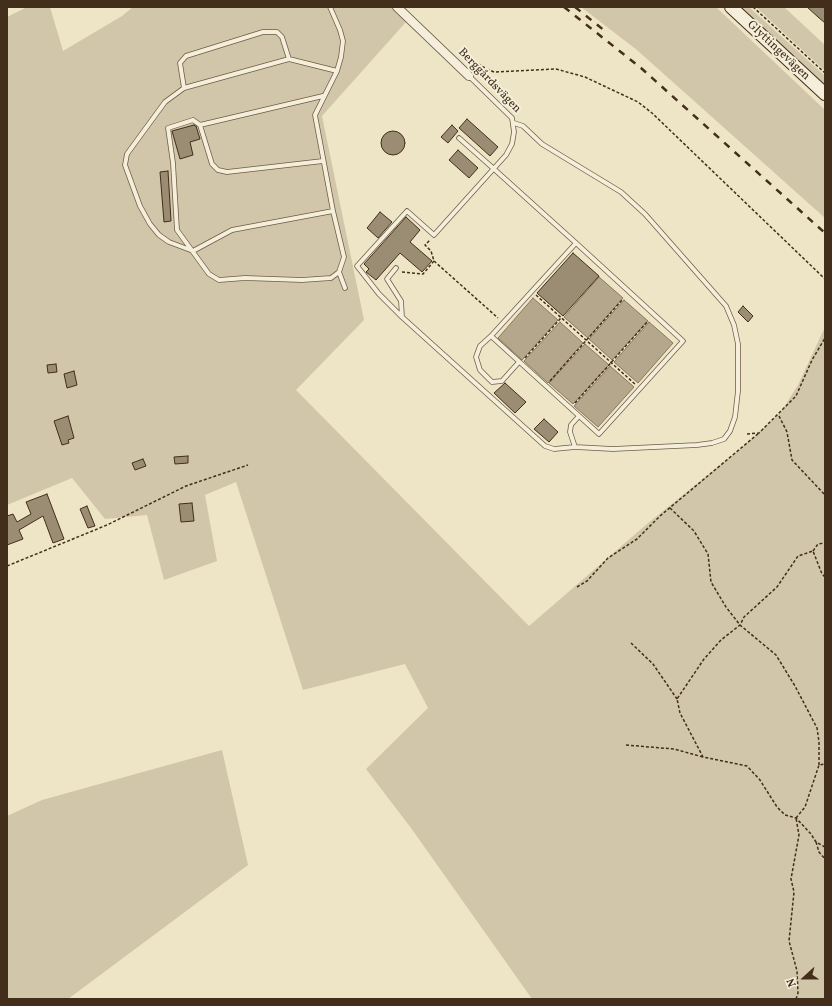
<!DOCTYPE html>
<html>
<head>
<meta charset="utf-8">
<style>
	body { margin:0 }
	#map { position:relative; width:832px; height:1006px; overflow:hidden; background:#eee5c6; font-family:Vollkorn,serif }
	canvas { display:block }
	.frame { position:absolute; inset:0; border:8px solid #422e1a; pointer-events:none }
	.north { position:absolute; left:784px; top:958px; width:40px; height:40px; -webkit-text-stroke:3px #f4eeda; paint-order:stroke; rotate:249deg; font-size:11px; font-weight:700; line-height:16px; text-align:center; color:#422e1a }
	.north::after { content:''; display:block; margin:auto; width:14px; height:18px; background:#422e1a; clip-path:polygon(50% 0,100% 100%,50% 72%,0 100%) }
</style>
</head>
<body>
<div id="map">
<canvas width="832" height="1006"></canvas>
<div class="frame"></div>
<div class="north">N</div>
</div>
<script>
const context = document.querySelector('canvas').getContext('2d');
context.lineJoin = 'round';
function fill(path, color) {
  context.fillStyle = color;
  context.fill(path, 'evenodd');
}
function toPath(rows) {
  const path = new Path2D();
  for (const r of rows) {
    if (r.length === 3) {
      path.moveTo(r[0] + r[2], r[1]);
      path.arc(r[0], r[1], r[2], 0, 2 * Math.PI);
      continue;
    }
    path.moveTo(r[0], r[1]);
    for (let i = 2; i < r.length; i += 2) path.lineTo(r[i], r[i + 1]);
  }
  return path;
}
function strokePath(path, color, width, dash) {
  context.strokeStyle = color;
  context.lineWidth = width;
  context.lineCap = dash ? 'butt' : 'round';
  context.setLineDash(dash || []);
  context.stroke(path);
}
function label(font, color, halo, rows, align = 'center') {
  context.font = font + ' Vollkorn,serif';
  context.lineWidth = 4;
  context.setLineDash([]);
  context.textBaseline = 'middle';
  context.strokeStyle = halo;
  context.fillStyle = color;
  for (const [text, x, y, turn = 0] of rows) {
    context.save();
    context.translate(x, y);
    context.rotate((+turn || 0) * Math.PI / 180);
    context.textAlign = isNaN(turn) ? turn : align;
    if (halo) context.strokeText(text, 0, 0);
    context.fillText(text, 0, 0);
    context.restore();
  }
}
fill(toPath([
	[27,7,50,7,63,51,122,16,133,7,391,7,406,22,322,116,364,320,296,390,529,626,647,524,745,445,781,412,798,385,825,327,825,999,532,999,411,828,366,769,428,708,405,664,303,690,236,482,205,495,217,561,164,580,147,515,105,519,72,478,7,505,7,17],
	[581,7,716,7,825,110,825,218,637,50],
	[742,7,749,7,825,76,825,86,743,11],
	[756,7,784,7,825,45,825,71],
	[222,750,248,865,68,999,7,999,7,816,42,800]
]), '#d1c6a9');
const water = toPath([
	[599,277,623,298,588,338,564,317,599,277],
	[533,298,558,320,522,360,498,338,533,298],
	[624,300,648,321,612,360,589,339,624,300],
	[560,322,583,343,548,383,524,361,560,322],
	[649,322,673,343,638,383,614,362,649,322],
	[585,344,609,365,573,404,549,383,585,344],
	[610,366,634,387,598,427,574,406,610,366]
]);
fill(water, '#b4a78c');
strokePath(water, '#86775e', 1);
const building = toPath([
	[807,7,825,7,825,23,818,17,807,7],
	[467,119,498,147,490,156,459,128,467,119],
	[194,125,196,126,200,139,190,142,193,155,180,159,172,131,194,125],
	[452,125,458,131,448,143,441,137,452,125],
	[393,143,12],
	[458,150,478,168,469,178,449,160,458,150],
	[168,171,171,221,164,222,160,172,168,171],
	[380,212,392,222,378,238,367,228,380,212],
	[406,217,420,230,410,242,432,261,422,272,400,253,376,280,366,272,369,269,364,264,406,217],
	[573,253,599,276,563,316,537,293,573,253],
	[743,306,753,316,748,322,738,312,743,306],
	[56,364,57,372,48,373,47,365,56,364],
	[74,371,77,385,67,388,64,374,74,371],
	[505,383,526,402,515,413,494,393,505,383],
	[68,416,74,438,68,440,69,443,62,445,54,421,68,416],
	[544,419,558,432,549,442,534,429,544,419],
	[188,456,188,463,175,464,174,457,188,456],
	[143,459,146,466,135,470,132,463,143,459],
	[47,494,64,539,53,543,43,516,19,530,23,539,7,545,7,516,13,514,17,522,31,514,26,502,47,494],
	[192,503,194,521,181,522,179,504,192,503],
	[87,506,95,526,88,528,80,509,87,506]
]);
fill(building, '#9b8d73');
strokePath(building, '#422e1a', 1);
const lane = toPath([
	[469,76,512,118,514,132,512,144,506,155,434,235,407,211,357,266,379,294,402,317,545,446,554,449,575,447],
	[184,88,180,63,186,56,263,32,277,32,282,37,289,59],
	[323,96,200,125,193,120,168,128,173,163,177,230,209,274,219,280,245,278,302,280,331,278,339,272,344,257,333,211,315,115,337,71,341,57,343,41,340,30,330,7],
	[514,123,523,126,542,144,621,192,645,214,726,306,734,325,738,344,738,391,735,417,730,431,724,439,712,443,697,445,613,449,575,447,570,432,571,425,579,416],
	[200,125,212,164,218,170,227,172,323,161],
	[459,138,494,169,576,243,683,341,599,434,491,336,576,243],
	[333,211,232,230,193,251,169,242,159,235,150,224,140,206,125,165,127,154,165,102,184,88,289,59,337,71],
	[396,268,387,279,401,301,402,317],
	[339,272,345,288],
	[491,336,480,346,476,357,480,370,492,382,502,381,519,362]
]);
const street = toPath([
	[397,7,469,76]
]);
const secondary = toPath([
	[731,7,825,94]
]);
strokePath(lane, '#6d5c45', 5.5);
strokePath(street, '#6d5c45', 10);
strokePath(secondary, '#422e1a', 14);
strokePath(toPath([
	[753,7,825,73],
	[460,56,467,57,485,68,494,72,556,69,585,77,638,102,652,113,825,279],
	[434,261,498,318],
	[402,272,423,274,434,261,431,251,425,245,430,240],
	[536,295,636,385],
	[525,358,561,318],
	[550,381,623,299],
	[575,403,648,321],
	[779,416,787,432,792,460,825,495],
	[747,434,759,433,796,396,812,360,825,338],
	[670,508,694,531,708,554,711,582,726,607,740,625,776,655,795,686,817,728,819,742,819,765],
	[813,551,818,544,825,543],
	[7,566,107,525,186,486,248,465],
	[825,577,822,574,813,551,798,556,777,587,744,617,740,625,721,640,704,659,677,699,680,713,703,757,747,766,760,780,777,807,785,815,796,818,811,834,816,842,825,847],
	[577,587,587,581,608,558,637,539,660,516,759,433],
	[631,643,653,664,677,699],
	[626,745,674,749,703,757],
	[796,818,805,807,819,765,825,764],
	[816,842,819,852,825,859],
	[796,999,798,993,797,971,789,941,794,892,791,879,799,835,796,818]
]), '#422e1a', 1.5, [3, 2]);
strokePath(lane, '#f4eeda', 4);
strokePath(street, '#f4eeda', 8);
strokePath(secondary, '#f4eeda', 12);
strokePath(toPath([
	[564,7,641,68,825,233],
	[575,7,605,31]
]), '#422e1a', 2.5, [7, 7]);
label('12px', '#422e1a', '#f4eeda', [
	["Glyttingevägen",778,51,43],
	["Berggårdsvägen",489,81,46]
]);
</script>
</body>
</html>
